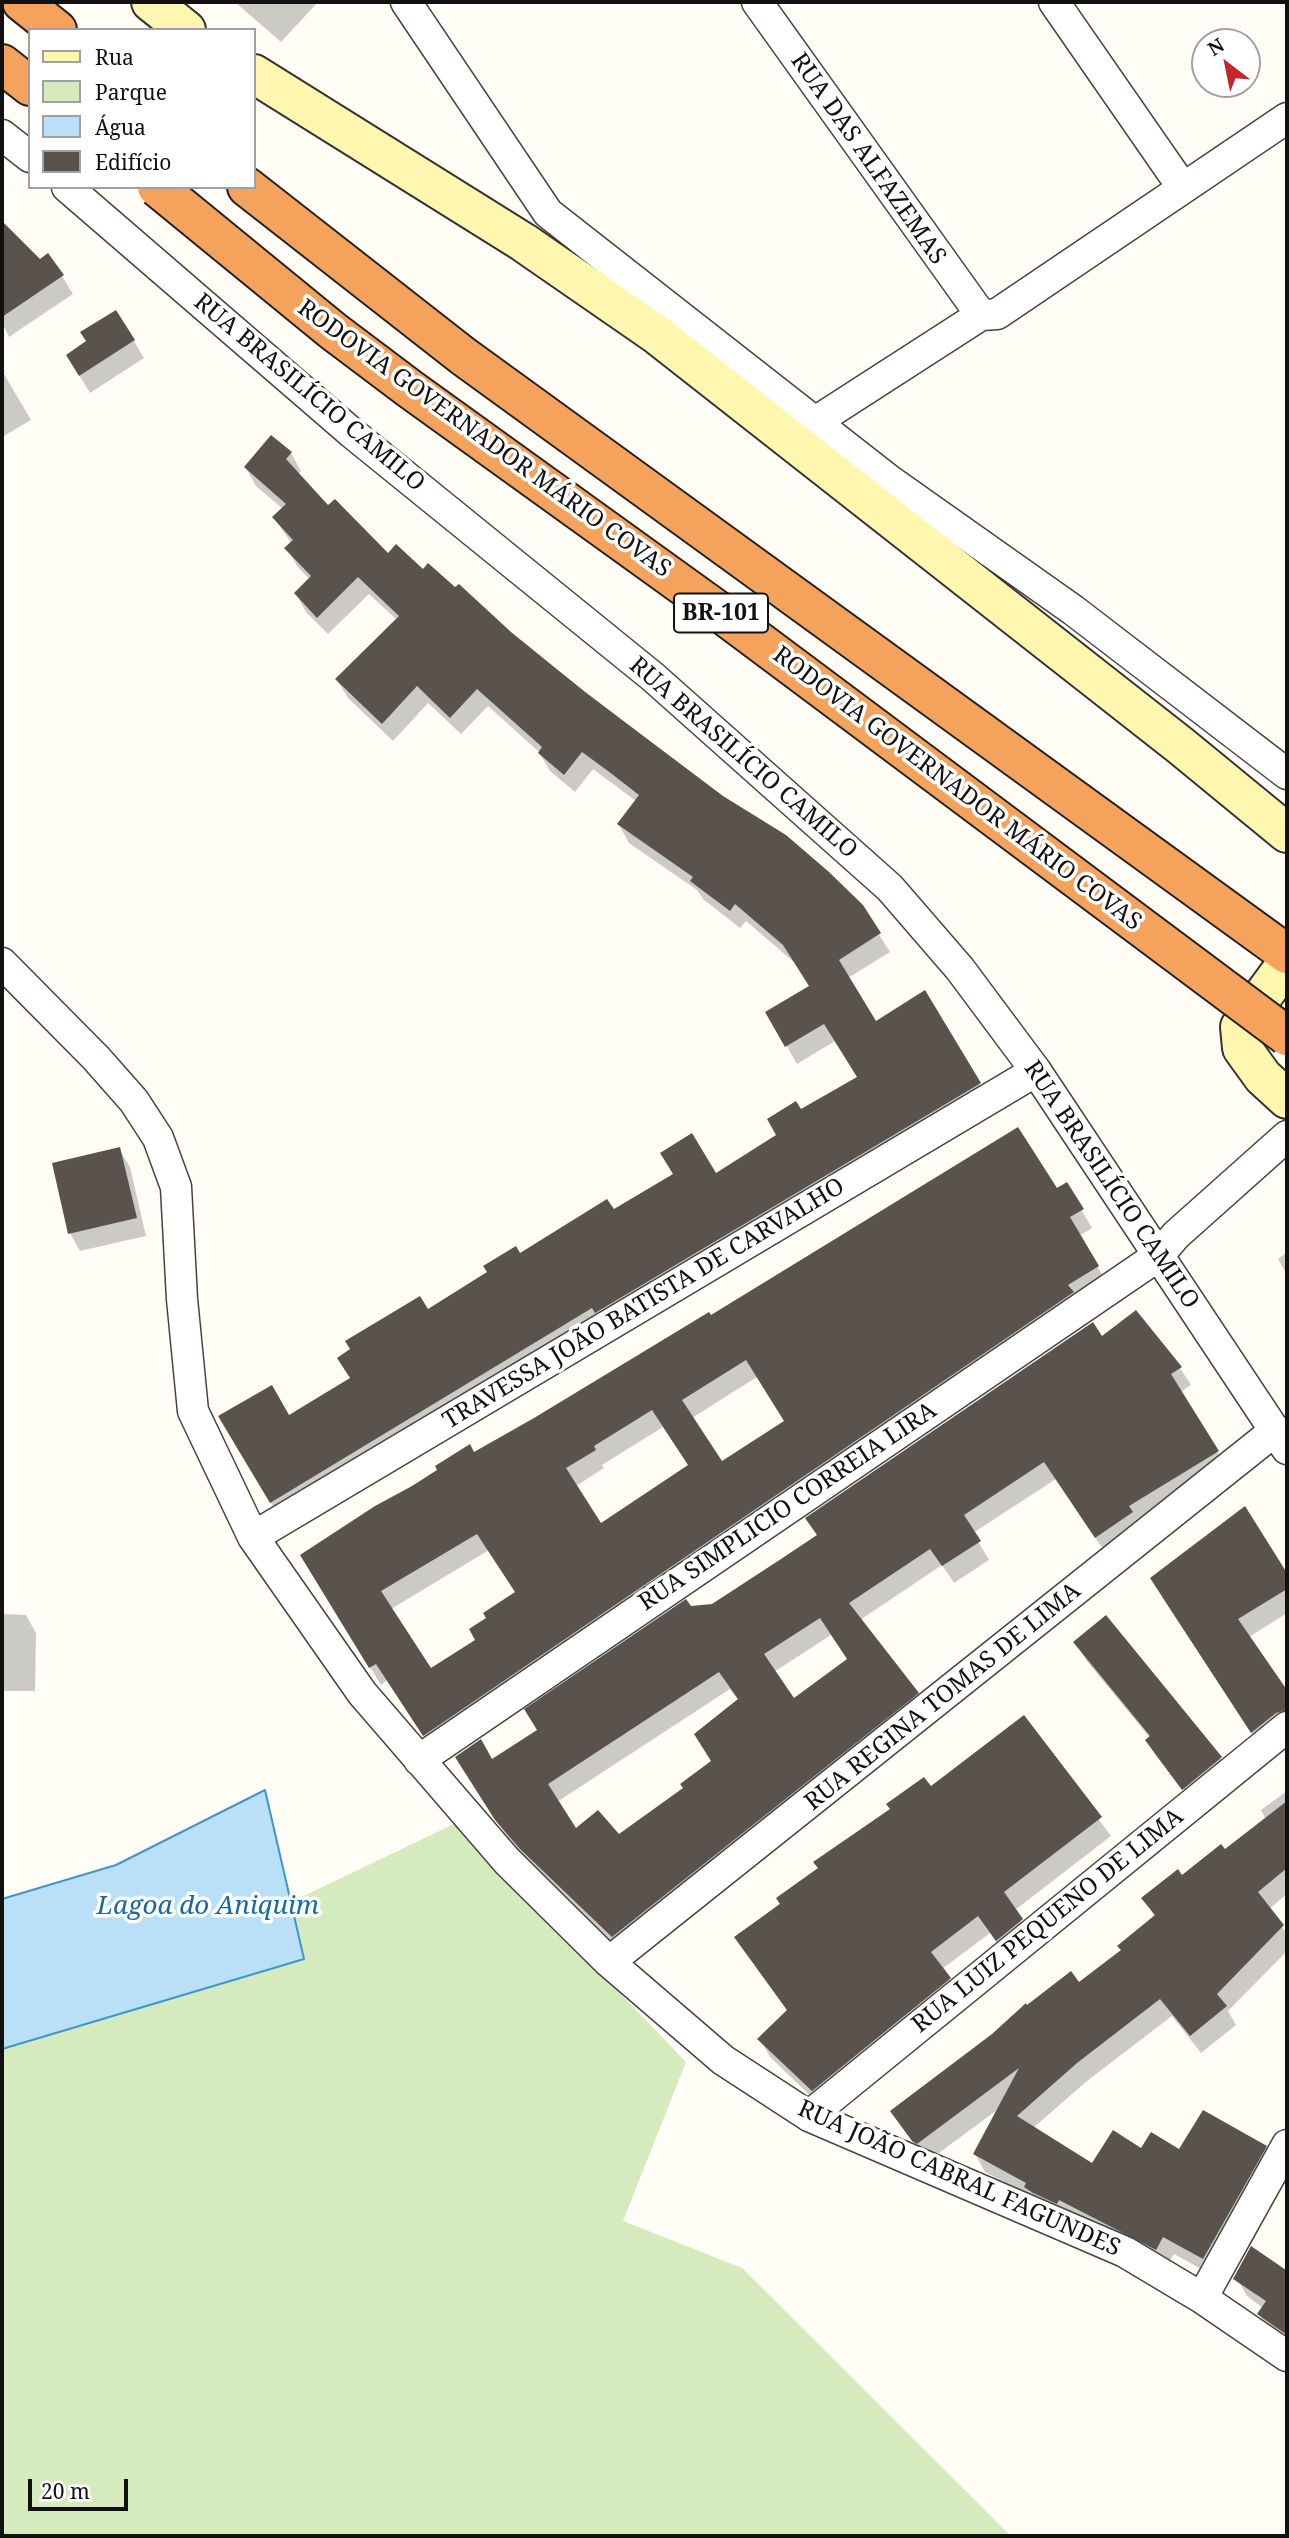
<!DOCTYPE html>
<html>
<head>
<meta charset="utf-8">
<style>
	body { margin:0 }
	#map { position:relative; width:1289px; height:2538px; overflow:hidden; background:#fffdf5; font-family:"Noto Serif",serif }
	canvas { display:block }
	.frame { position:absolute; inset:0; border:4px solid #111; pointer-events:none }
	.legend { position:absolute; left:28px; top:28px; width:228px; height:161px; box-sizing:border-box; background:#fff; border:2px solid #a0a0a0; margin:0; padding:9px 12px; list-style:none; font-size:21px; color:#111 }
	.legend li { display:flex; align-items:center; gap:14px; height:35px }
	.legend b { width:35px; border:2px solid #a0a0a0 }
	.north { position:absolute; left:1191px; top:28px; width:70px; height:70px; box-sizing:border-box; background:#fff; border:2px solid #a0a0a0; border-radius:50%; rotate:328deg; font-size:19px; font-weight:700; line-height:28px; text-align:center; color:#111 }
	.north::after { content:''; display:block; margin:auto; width:24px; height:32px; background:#c4262e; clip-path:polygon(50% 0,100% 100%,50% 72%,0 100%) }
	.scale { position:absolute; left:28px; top:2479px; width:100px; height:32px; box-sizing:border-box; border:4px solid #111; border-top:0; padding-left:9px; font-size:21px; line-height:24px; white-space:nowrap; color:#111; -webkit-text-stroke:5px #fff; paint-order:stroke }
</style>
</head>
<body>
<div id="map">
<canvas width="1289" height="2538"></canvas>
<div class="frame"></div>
<ul class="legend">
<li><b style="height:9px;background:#fff6b0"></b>Rua</li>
<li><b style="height:19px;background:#d5ebbd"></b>Parque</li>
<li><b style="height:19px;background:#b9e0f7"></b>Água</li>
<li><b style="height:19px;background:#5a524d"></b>Edifício</li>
</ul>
<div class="north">N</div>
<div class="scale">20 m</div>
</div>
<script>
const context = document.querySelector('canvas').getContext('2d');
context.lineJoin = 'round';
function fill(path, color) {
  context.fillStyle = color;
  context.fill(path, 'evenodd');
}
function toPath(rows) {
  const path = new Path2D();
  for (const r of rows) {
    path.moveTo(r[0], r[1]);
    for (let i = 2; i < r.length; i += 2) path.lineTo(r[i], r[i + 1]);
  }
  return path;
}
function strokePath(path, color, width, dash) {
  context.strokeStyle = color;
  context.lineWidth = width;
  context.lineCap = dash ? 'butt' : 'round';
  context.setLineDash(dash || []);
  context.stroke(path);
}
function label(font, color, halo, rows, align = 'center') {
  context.font = font + ' "Noto Serif",serif';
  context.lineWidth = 7;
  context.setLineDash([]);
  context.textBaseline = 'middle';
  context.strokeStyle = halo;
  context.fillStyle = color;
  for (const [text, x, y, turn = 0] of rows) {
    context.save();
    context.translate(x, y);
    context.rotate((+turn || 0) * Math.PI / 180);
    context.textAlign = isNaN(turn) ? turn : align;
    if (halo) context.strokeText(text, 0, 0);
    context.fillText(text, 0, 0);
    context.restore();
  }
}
fill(toPath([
	[456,1823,686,2062,623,2221,742,2268,1011,2536,2,2536,2,2049,304,1959,291,1902]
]), '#d5ebbd');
const water = toPath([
	[265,1790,304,1959,2,2049,2,1899,116,1865,265,1790]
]);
fill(water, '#b9e0f7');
strokePath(water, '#3f96cf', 2);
fill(toPath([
	[235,2,318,2,281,42],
	[2,223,40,261,62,276,73,294,9,337,2,322],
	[134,341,144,358,90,393,78,373],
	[4,374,31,420,2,437,2,376],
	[291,453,301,471,298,474,328,508,388,555,423,572,510,633,861,906,890,952,848,978,876,1024,925,993,990,1102,281,1520,221,1417,288,1417,352,1379,427,1311,520,1256,613,1212,715,1175,778,1136,800,1112,859,1078,835,1041,797,1064,768,1013,810,987,795,963,746,921,740,928,703,899,697,890,629,843,619,825,636,801,593,769,575,792,550,771,539,752,488,706,461,734,428,703,393,741,348,698,337,680,397,620,369,594,328,634,306,612,296,594,310,580,297,566,287,548,292,544,274,518,283,509,256,486,246,468],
	[119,1149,130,1167,146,1236,80,1251,70,1233],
	[1066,1184,1092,1228,1079,1236,1108,1284,434,1753,388,1680,381,1685,313,1574,474,1454,711,1318],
	[757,1377,786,1422,722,1463,692,1418],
	[663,1427,689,1466,601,1525,576,1486,604,1468,602,1465],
	[489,1550,517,1593,488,1618,477,1641,430,1670,391,1609],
	[1287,1252,1287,1275,1278,1259],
	[1102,1338,1180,1368,1191,1385,1181,1392,1228,1470,1107,1555,1056,1479,973,1533,989,1560,954,1583,942,1565,860,1620,927,1712,623,1954,532,1867,508,1838,468,1775,539,1731,690,1608,713,1606,818,1537],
	[831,1635,848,1660,794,1700,774,1672],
	[730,1689,739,1701,712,1762,685,1789,619,1836,576,1831,557,1802],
	[1244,1508,1287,1576,1287,1613,1249,1637,1287,1693,1287,1731,1263,1750,1162,1597],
	[2,1614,26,1615,36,1633,35,1691,2,1691],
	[1106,1617,1220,1758,1231,1776,1189,1796,1156,1756,1147,1741,1150,1738,1086,1660,1076,1642],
	[1023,1717,1111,1836,1015,1910,1032,1938,1007,1958,990,1933,942,1969,960,1997,823,2108,770,2057,760,2039,788,2012,736,1937],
	[1287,1791,1287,1894,1269,1909,1287,1934,1287,1951,1228,2011,1236,2025,1201,2053,1172,2016,1087,2081,1033,2128,1093,2166,1142,2151,1265,2147,1276,2165,1214,2276,1174,2254,1166,2267,985,2172,975,2154,1000,2108,928,2161,924,2159,892,2111,1027,2008,1079,1985,1122,1950,1155,1917,1143,1898,1224,1851,1266,1820,1261,1810],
	[1287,2270,1287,2345,1270,2333,1259,2314,1263,2308,1247,2296,1236,2277]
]), '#0003');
fill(toPath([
	[2,221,40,259,48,253,64,275,2,317],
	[116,310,135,340,79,376,66,355,86,341,80,332],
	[271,435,292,452,286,459,328,505,335,499,388,553,396,544,423,569,428,563,455,587,459,584,511,632,585,692,723,796,786,835,829,872,863,905,881,933,839,960,876,1021,925,990,981,1083,595,1313,592,1308,270,1503,218,1416,272,1385,289,1415,350,1378,337,1358,350,1349,345,1341,420,1296,428,1309,487,1272,483,1266,516,1246,520,1253,607,1199,614,1209,673,1174,660,1153,692,1133,716,1173,776,1135,767,1119,796,1101,801,1109,857,1077,824,1024,785,1047,765,1012,809,986,783,945,735,904,730,911,690,881,693,877,617,824,639,795,608,771,582,752,564,775,538,753,542,747,477,689,450,718,417,686,382,724,335,679,399,616,358,577,317,618,294,593,311,576,284,548,293,540,272,517,286,504,244,467],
	[1018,1127,1057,1188,1067,1182,1084,1209,1070,1217,1099,1266,1068,1285,1074,1292,423,1736,376,1664,369,1668,300,1555,375,1506,412,1486,437,1470,435,1466,470,1444,474,1452,534,1418,709,1312,711,1315],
	[746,1360,784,1421,722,1461,682,1400],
	[652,1410,688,1465,601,1523,566,1468,596,1450,594,1446],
	[477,1534,515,1592,483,1613,486,1618,469,1629,475,1640,431,1668,381,1591],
	[120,1147,137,1218,68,1234,52,1163],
	[1136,1310,1182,1367,1171,1374,1219,1451,1129,1506,1133,1512,1095,1538,1044,1462,964,1515,981,1541,942,1566,930,1549,849,1603,919,1693,612,1937,520,1849,495,1820,455,1757,481,1739,492,1759,537,1730,524,1709,686,1599,691,1606,712,1604,781,1559,817,1535,805,1518,1093,1322,1102,1336],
	[820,1618,847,1659,794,1698,764,1654],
	[719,1672,738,1699,694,1734,711,1761,680,1784,683,1788,619,1834,598,1810,576,1828,548,1784],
	[1245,1506,1287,1573,1287,1589,1238,1619,1287,1690,1287,1710,1276,1713,1251,1733,1150,1578],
	[1106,1615,1222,1757,1182,1790,1145,1740,1150,1736,1073,1642],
	[1024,1715,1102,1817,1004,1892,1023,1919,996,1941,978,1916,931,1952,951,1978,812,2091,757,2039,787,2010,734,1937,780,1904,776,1898,818,1868,813,1862,890,1809,886,1804,924,1777,931,1786],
	[1287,1801,1287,1868,1258,1892,1284,1925,1217,1994,1227,2006,1190,2036,1160,1999,1077,2063,1017,2116,1092,2163,1113,2130,1141,2148,1151,2132,1179,2149,1203,2110,1267,2146,1203,2259,1163,2237,1156,2250,1059,2200,1057,2204,1033,2193,1024,2187,1026,2183,973,2154,1019,2068,917,2144,912,2141,890,2111,992,2034,1026,2003,1027,2005,1071,1971,1079,1982,1121,1950,1117,1946,1155,1915,1141,1898,1178,1869,1182,1875,1221,1844,1225,1849],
	[1251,2246,1286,2270,1287,2267,1287,2335,1257,2314,1266,2301,1233,2279]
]), '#5a524d');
const street = toPath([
	[406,2,548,213,889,480,1073,610,1287,774],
	[757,2,981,315],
	[1054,2,1183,188],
	[2,135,30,157],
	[67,187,352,433,653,677,890,888,960,969,1036,1071,1287,1449],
	[815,422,981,315,997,314,1287,118],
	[2,963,96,1058,134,1101,158,1138,176,1187,182,1299,193,1411,253,1537,362,1693,507,1861,609,1962,723,2060,809,2116,1125,2252,1202,2298,1287,2356],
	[253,1537,1036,1071],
	[419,1760,1158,1256,1176,1235,1287,1136],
	[609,1962,1276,1430],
	[809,2116,1287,1727],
	[1202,2298,1287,2145]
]);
const secondary = toPath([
	[151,2,186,30],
	[254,74,523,242,656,334,1181,746,1287,833],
	[1287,963,1240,1027,1242,1048,1263,1077,1287,1099]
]);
const highway = toPath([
	[22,2,57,30],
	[2,64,30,86],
	[247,187,463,356,1287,954]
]);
strokePath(street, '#444', 33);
strokePath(secondary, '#333', 42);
strokePath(highway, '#222', 42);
strokePath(street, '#fff', 30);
strokePath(secondary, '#fff6b0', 38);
strokePath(highway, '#f5a25d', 38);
const highwayBridge = toPath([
	[157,187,333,331,410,389,721,613,1287,1036]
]);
strokePath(highwayBridge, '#222', 42, []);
strokePath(highwayBridge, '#f5a25d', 38);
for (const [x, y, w] of [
	[721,613,94]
]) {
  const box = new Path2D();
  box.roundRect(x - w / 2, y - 19.5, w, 39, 5);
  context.fillStyle = '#fff';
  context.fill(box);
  strokePath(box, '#111', 2);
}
label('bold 23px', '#111', null, [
	["BR-101",721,613]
]);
label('24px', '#111', '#fff', [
	["RUA DAS ALFAZEMAS",868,159,55],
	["RUA BRASILÍCIO CAMILO",309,393,40],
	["RODOVIA GOVERNADOR MÁRIO COVAS",484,439,36],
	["RUA BRASILÍCIO CAMILO",743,758,41],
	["RODOVIA GOVERNADOR MÁRIO COVAS",957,789,37],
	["RUA BRASILÍCIO CAMILO",1111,1185,56],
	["TRAVESSA JOÃO BATISTA DE CARVALHO",644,1304,-31],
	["RUA SIMPLICIO CORREIA LIRA",788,1507,-34],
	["RUA REGINA TOMAS DE LIMA",943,1697,-39],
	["RUA LUIZ PEQUENO DE LIMA",1048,1921,-39],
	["RUA JOÃO CABRAL FAGUNDES",959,2179,24]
]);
label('italic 26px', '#1768a6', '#fff', [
	["Lagoa do Aniquim",208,1907]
]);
</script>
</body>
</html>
